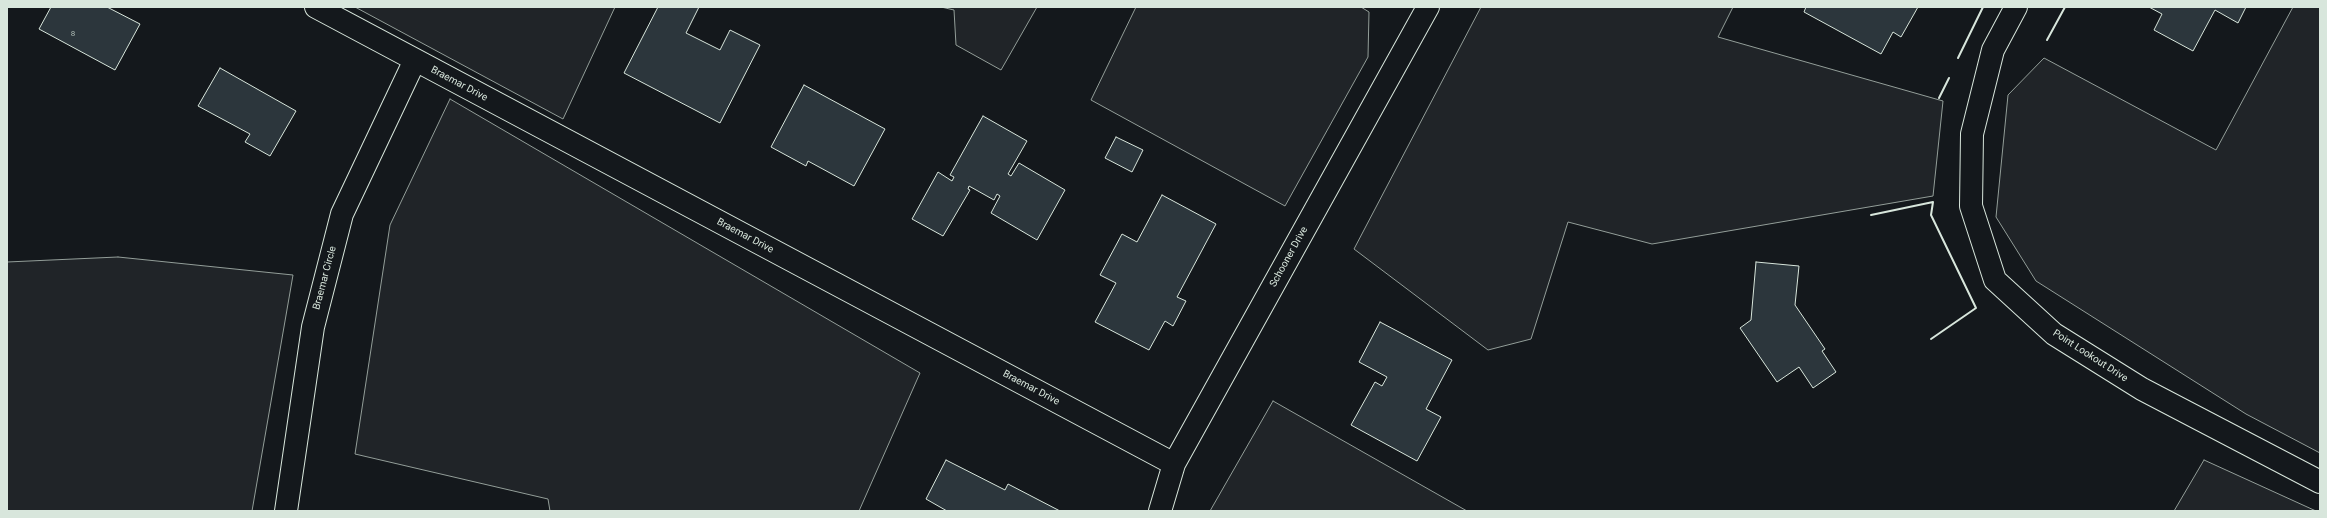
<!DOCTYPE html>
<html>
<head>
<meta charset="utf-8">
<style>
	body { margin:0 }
	#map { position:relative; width:2327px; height:518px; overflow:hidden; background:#14181c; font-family:Roboto,sans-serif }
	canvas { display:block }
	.frame { position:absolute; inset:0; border:8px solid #d8e6dc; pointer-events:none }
</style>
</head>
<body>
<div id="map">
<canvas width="2327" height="518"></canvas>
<div class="frame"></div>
</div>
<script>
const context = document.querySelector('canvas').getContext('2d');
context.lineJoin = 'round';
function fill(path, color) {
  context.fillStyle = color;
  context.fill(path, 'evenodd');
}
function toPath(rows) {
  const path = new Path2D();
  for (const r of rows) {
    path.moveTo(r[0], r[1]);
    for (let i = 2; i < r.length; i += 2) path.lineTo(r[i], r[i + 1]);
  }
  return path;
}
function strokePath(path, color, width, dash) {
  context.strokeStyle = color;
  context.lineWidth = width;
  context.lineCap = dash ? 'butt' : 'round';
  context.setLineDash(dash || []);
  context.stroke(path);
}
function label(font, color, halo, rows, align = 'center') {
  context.font = font + ' Roboto,sans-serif';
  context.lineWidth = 3;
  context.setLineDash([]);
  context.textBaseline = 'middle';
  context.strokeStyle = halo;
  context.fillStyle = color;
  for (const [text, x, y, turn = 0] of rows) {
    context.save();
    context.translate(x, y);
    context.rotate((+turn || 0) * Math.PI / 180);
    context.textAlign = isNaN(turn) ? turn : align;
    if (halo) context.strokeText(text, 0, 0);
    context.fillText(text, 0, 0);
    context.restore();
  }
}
const green = toPath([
	[355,7,615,7,563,119,355,7],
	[941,7,1037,7,1001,70,956,45,954,10,941,7],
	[1136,7,1361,7,1369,12,1368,57,1285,206,1091,100,1136,7],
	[1481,7,1733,7,1718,37,1943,101,1933,196,1652,244,1568,222,1531,339,1488,350,1354,249,1481,7],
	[2293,7,2320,7,2320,453,2246,414,2036,281,1996,217,2008,95,2044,58,2216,150,2293,7],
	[450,99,920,373,859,511,550,511,548,499,355,454,390,225,450,99],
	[118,257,293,275,252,511,7,511,7,262,118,257],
	[1273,401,1467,511,1210,511,1273,401],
	[2204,460,2316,511,2174,511,2204,460]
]);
fill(green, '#202428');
strokePath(green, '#939e99', 1);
const building = toPath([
	[51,7,107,7,140,24,115,70,39,29,51,7],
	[658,7,699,7,686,33,720,50,730,30,760,45,720,123,624,73,658,7],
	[1806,7,1918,7,1901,37,1893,32,1881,54,1804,12,1806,7],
	[2149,7,2246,7,2238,23,2215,10,2193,51,2154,30,2162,14,2149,7],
	[220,68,296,111,270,156,245,142,250,134,198,106,220,68],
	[804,85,885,129,854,186,808,161,806,166,771,147,804,85],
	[983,116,1027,141,1008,174,1011,176,1019,163,1065,190,1037,240,991,213,1000,196,997,194,994,200,969,186,968,189,970,190,943,236,912,219,938,172,952,181,954,177,950,175,983,116],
	[1116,137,1143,150,1132,172,1105,158,1116,137],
	[1162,195,1216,224,1177,297,1186,301,1173,326,1165,321,1149,350,1095,322,1116,283,1100,275,1122,234,1137,242,1162,195],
	[1756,262,1799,266,1795,305,1825,349,1822,351,1836,372,1813,388,1799,367,1777,382,1740,328,1751,320,1756,262],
	[1380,322,1452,360,1426,409,1441,417,1417,461,1351,425,1375,382,1382,386,1387,377,1359,362,1380,322],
	[946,460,1005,490,1008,484,1060,511,947,511,926,499,946,460]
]);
fill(building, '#2c363c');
strokePath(building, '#d8e6dc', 1);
const minor = toPath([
	[316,7,1174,464],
	[2016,7,1993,50,1972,134,1971,206,1995,280,2054,334,2142,389,2320,482],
	[286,511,313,327,342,214,415,60],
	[1160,511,1174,464,1428,7]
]);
strokePath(minor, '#d8e6dc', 24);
strokePath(minor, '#14181c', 22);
strokePath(toPath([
	[2047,40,2065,7],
	[1958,58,1983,7],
	[1939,98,1949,78],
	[1871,215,1933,202,1931,215,1976,308,1931,339]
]), '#d8e6dc', 2);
label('8px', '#adbab4', null, [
	["8",73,34]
]);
label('10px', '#d8e6dc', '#14181c', [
	["Braemar Drive",459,84,28],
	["Braemar Drive",745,236,28],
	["Schooner Drive",1289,257,-61],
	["Braemar Circle",325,278,-75],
	["Point Lookout Drive",2090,356,33],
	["Braemar Drive",1031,388,28]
]);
</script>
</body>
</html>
